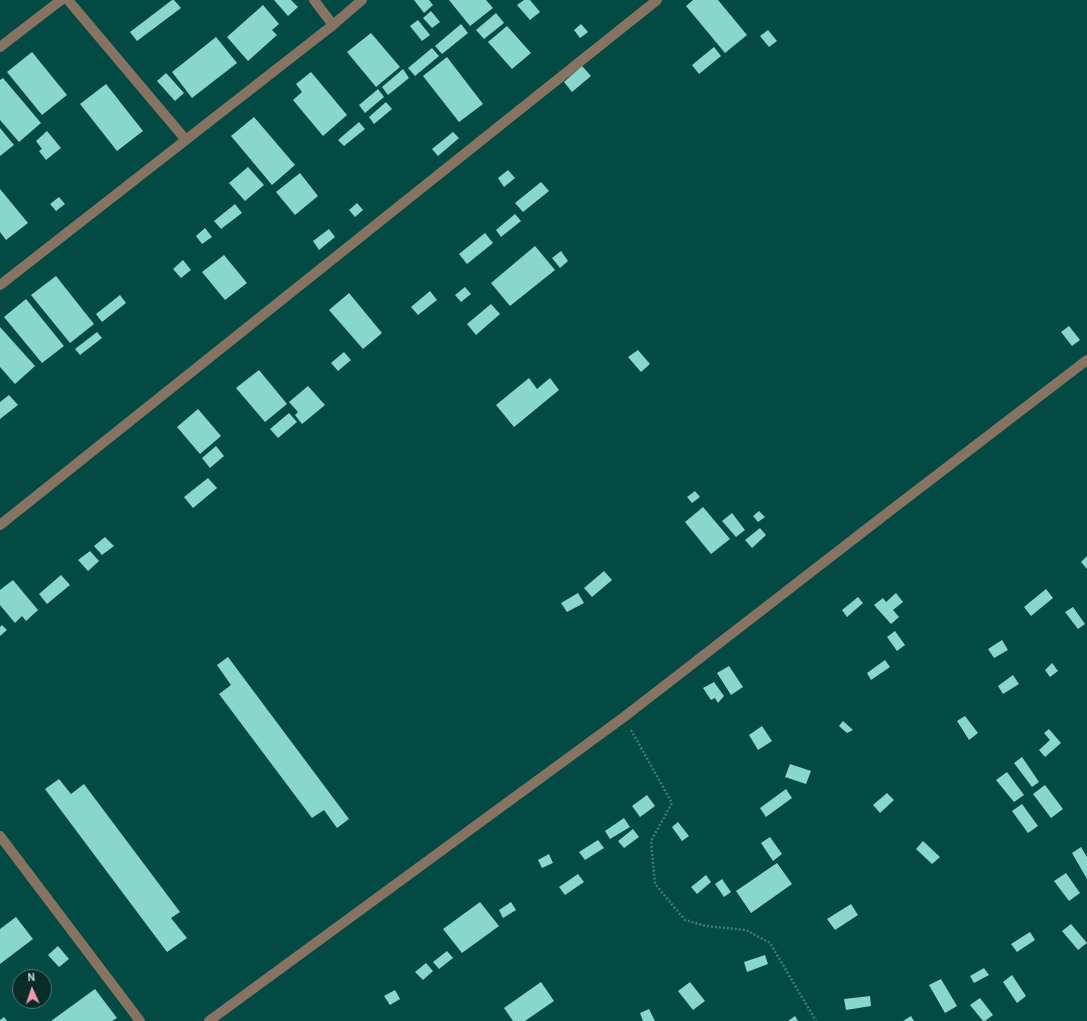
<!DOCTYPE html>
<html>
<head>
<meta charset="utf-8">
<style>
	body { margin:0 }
	#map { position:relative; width:1087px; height:1021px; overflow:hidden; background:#034a44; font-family:Karla,sans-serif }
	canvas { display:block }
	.north { position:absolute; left:12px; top:969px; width:40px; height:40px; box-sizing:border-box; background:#0a2c28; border:1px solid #537672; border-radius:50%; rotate:357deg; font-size:11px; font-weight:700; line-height:16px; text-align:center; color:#c1e6e0 }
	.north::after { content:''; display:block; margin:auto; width:14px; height:18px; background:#f29aad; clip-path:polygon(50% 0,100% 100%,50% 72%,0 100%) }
</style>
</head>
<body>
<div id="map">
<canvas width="1087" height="1021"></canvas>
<div class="north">N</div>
</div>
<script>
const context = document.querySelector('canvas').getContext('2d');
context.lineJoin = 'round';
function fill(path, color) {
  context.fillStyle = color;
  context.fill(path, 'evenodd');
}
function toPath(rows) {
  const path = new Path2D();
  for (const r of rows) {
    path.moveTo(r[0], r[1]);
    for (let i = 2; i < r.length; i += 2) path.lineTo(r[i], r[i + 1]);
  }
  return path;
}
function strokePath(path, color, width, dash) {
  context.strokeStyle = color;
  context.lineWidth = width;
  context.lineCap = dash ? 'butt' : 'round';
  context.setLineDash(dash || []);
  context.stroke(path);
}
fill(toPath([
	[172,0,174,0,181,8,137,41,130,32],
	[274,0,291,0,298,7,288,16],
	[414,0,429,0,433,5,424,13],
	[449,0,486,0,493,8,470,26],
	[524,0,530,0,540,12,530,20,517,5],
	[693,0,718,0,747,35,725,53,686,6],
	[263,5,279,24,272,30,277,35,248,61,227,37],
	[431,11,440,22,432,28,423,18],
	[496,13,504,23,484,39,476,30],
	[418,20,430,35,422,41,410,26],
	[461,24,468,33,442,54,435,46],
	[581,24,588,32,580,38,574,30],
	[507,26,531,53,512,69,488,42],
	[768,30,777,41,769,47,760,36],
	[371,33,400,67,376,87,347,52],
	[216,37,237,63,192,98,172,72],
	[714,47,721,56,699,74,692,65],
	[432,48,439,56,415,76,408,68],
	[32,52,67,95,42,115,7,72],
	[447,57,483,104,459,122,423,76],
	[582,66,591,76,572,92,564,82],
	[403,69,409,78,388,95,382,87],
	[311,72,347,115,323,136,293,100,302,92,296,84],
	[166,73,184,93,175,101,157,81],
	[3,78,41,123,19,142,0,120,0,80],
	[106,84,143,131,117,151,80,104],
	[378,89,384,97,365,113,359,105],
	[386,102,392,109,374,124,369,117],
	[254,117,295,165,272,185,231,136],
	[359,122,365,129,344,146,338,140],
	[0,128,14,145,0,156],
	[47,131,61,148,46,160,39,151,42,149,36,141],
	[453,132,459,138,438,156,432,149],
	[248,167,264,185,245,201,229,183],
	[508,170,515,178,504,187,498,178],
	[300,173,318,196,295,215,276,192],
	[541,182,549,191,523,212,515,203],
	[0,189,28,223,6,240,0,232],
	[59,197,65,204,56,211,50,204],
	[357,203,363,210,355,217,349,210],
	[235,204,242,213,221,229,214,221],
	[515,214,521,221,501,237,496,230],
	[205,228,212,237,202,244,196,236],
	[329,229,335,237,319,250,313,241],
	[485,233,493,243,467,264,459,254],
	[535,246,555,270,510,306,491,283],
	[561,251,568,261,560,268,552,258],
	[224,255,247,283,225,300,202,272],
	[183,260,191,270,181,278,173,269],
	[56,276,94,324,70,343,31,295],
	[465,287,471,294,461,302,455,295],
	[430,291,437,300,418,315,411,307],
	[349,293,382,333,363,349,329,310],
	[120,295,126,303,102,322,96,314],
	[26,299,64,346,42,363,4,317],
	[491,304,500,314,476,335,467,324],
	[1069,326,1080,340,1072,346,1061,332],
	[0,327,35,366,15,384,0,367],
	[97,332,102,338,80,355,75,349],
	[638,350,650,364,641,372,628,357],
	[344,352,351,360,338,371,331,363],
	[259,370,287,404,265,422,236,388],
	[529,378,537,389,550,378,559,390,514,427,496,405],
	[308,386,325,405,302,424,295,415,298,412,289,402],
	[9,395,18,405,0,419,0,402],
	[198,409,221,436,200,454,177,427],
	[289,413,297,422,278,438,270,429],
	[216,446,224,456,210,468,202,458],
	[208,478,217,488,193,508,184,497],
	[695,491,700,497,692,503,687,497],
	[703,507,730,539,711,554,685,522],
	[759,511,765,517,758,522,753,516],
	[732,513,745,530,736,537,722,521],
	[760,528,766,535,752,548,745,540],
	[105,537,114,546,102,555,94,546],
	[90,551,99,561,88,571,78,560],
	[1087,556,1087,569,1081,562],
	[604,571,612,580,592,597,584,588],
	[61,575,70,585,47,604,39,594],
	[13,580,38,610,26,621,22,616,15,623,0,605,0,590],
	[1046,589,1053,598,1031,616,1024,607],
	[578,593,584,603,567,612,561,603],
	[896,593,903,602,893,610,899,617,891,624,874,605,883,598,886,602],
	[858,597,863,603,847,617,842,610],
	[1073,607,1085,624,1078,629,1065,612],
	[2,625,7,630,0,636,0,627],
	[895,631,905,645,897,651,887,637],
	[1002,640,1008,650,994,658,988,649],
	[228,657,349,819,337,828,324,810,312,818,219,694,231,685,217,665],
	[885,660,890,667,871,680,867,673],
	[1052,663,1058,671,1050,677,1045,670],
	[729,666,743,687,731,695,717,673],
	[1013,675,1019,684,1003,694,998,686],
	[714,682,724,696,718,703,715,698,711,700,703,688],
	[965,716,978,733,969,740,957,721],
	[843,721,853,730,847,733,839,726],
	[762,726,772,741,758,750,749,735],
	[1049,729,1061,743,1045,757,1039,750,1050,740,1044,733],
	[1022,757,1039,782,1032,787,1014,763],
	[790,764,811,771,806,784,785,777],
	[1007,772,1024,795,1014,802,996,780],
	[59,779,71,794,84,784,180,912,171,918,187,938,167,952,45,789],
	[1045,785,1063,809,1051,818,1033,794],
	[786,789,792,798,766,817,760,808],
	[887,793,894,800,880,813,873,805],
	[647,795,655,806,640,817,632,806],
	[1022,804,1038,826,1028,833,1012,811],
	[624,818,630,827,610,839,605,831],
	[678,822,689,836,682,841,672,827],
	[633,829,639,837,624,848,618,841],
	[770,837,782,854,773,861,761,843],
	[598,840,604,848,585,860,579,852],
	[923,841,940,857,932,864,916,849],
	[1081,847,1087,857,1087,879,1072,853],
	[549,854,553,863,542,868,538,860],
	[777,863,792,884,751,913,736,891],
	[1066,873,1080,893,1069,901,1054,881],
	[578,874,584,882,565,895,559,887],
	[706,875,711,882,697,894,691,887],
	[722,879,731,892,724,897,715,884],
	[480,902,499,926,462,953,443,929],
	[511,902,516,910,503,918,499,910],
	[851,904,858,915,835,930,827,919],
	[16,917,33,939,0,964,0,929],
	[1071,924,1087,943,1078,950,1062,931],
	[1030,932,1035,940,1017,952,1011,944],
	[58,946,69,959,59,967,48,955],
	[447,951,453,958,439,969,433,962],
	[765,955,768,964,747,972,744,962],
	[426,963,433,971,423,980,415,972],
	[984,968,989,975,974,983,970,976],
	[1012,975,1026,996,1017,1003,1003,982],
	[941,979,957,1006,945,1013,929,985],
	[541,982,554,1001,525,1021,513,1021,504,1008],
	[690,982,705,1001,693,1010,678,991],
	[95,989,117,1018,112,1021,51,1021],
	[395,990,400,999,390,1005,384,996],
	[870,996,871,1006,846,1010,844,999],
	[980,998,993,1015,985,1021,983,1021,970,1005],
	[649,1009,655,1021,643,1021,640,1013],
	[795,1016,798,1021,788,1021],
	[911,1016,914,1021,903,1021],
	[4,1017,7,1021,0,1021,0,1020]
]), '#88d7cc');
strokePath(toPath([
	[631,730,672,803,651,841,655,884,685,920,706,926,746,930,770,943,816,1021]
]), '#407c76', 2.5, [2, 2]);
strokePath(toPath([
	[68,0,186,140],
	[314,0,333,25],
	[0,47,61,0],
	[0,285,333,25,362,0],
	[0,525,657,0],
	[0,836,140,1021],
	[209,1021,624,717,886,514,1087,360]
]), '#867361', 10);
</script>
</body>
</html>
